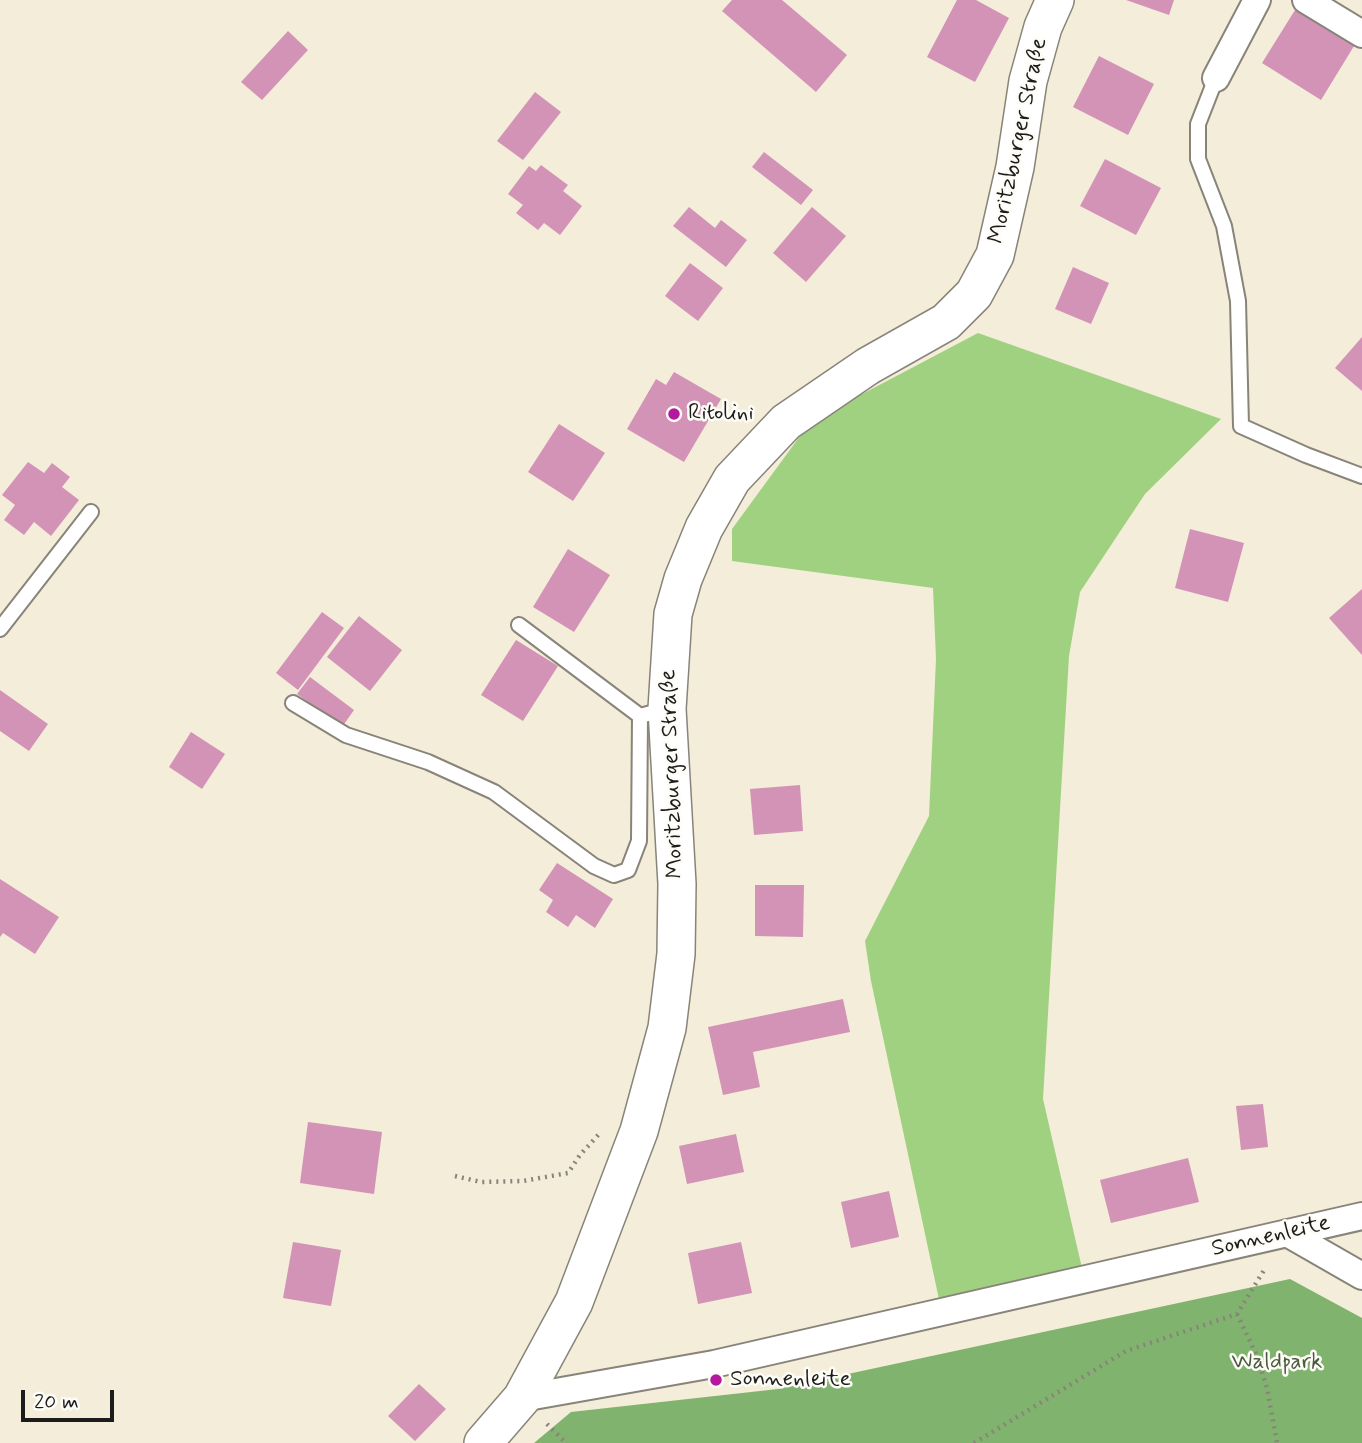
<!DOCTYPE html>
<html>
<head>
<meta charset="utf-8">
<style>
	body { margin:0 }
	#map { position:relative; width:1362px; height:1443px; overflow:hidden; background:#f4edd9; font-family:Mynerve,sans-serif }
	canvas { display:block }
	.scale { position:absolute; left:21px; top:1390px; width:93px; height:32px; box-sizing:border-box; border:4px solid #1c1c1c; border-top:0; padding-left:9px; font-size:21px; line-height:24px; white-space:nowrap; color:#1c1c1c; -webkit-text-stroke:5px #fdfcf7; paint-order:stroke }
</style>
</head>
<body>
<div id="map">
<canvas width="1362" height="1443"></canvas>
<div class="scale">20 m</div>
</div>
<script>
const context = document.querySelector('canvas').getContext('2d');
context.lineJoin = 'round';
function fill(path, color) {
  context.fillStyle = color;
  context.fill(path, 'evenodd');
}
function toPath(rows) {
  const path = new Path2D();
  for (const r of rows) {
    path.moveTo(r[0], r[1]);
    for (let i = 2; i < r.length; i += 2) path.lineTo(r[i], r[i + 1]);
  }
  return path;
}
function strokePath(path, color, width, dash) {
  context.strokeStyle = color;
  context.lineWidth = width;
  context.lineCap = dash ? 'butt' : 'round';
  context.setLineDash(dash || []);
  context.stroke(path);
}
function label(font, color, halo, rows, align = 'center') {
  context.font = font + ' Mynerve,sans-serif';
  context.lineWidth = 5;
  context.setLineDash([]);
  context.textBaseline = 'middle';
  context.strokeStyle = halo;
  context.fillStyle = color;
  for (const [text, x, y, turn = 0] of rows) {
    context.save();
    context.translate(x, y);
    context.rotate((+turn || 0) * Math.PI / 180);
    context.textAlign = isNaN(turn) ? turn : align;
    if (halo) context.strokeText(text, 0, 0);
    context.fillText(text, 0, 0);
    context.restore();
  }
}
fill(toPath([
	[978,333,1221,419,1145,494,1080,592,1069,656,1043,1099,1082,1268,940,1304,871,981,865,941,929,816,936,659,933,588,732,561,732,529,811,421]
]), '#a0d180');
fill(toPath([
	[1290,1279,1362,1318,1362,1443,534,1443,571,1412,778,1389]
]), '#80b36e');
fill(toPath([
	[732,0,782,0,847,55,816,92,722,11],
	[957,0,976,0,1009,18,975,82,927,57],
	[1126,0,1174,0,1169,15],
	[1295,10,1354,46,1321,100,1262,63],
	[288,31,308,50,262,100,241,82],
	[1099,56,1154,84,1128,135,1073,107],
	[535,92,561,112,523,160,497,141],
	[764,152,813,190,801,205,752,167],
	[1105,159,1161,188,1136,235,1080,206],
	[541,165,568,185,563,191,582,206,560,235,544,223,538,230,516,213,523,205,508,194,529,166,536,171],
	[689,207,715,228,721,220,747,240,726,267,673,226],
	[812,207,846,236,806,282,773,253],
	[690,263,723,288,698,321,665,296],
	[1073,267,1109,283,1091,324,1055,309],
	[1362,337,1362,391,1335,368],
	[674,372,721,399,684,462,627,429,656,379,666,385],
	[559,424,605,453,573,501,528,472],
	[28,462,44,473,52,463,70,477,62,487,79,500,51,536,34,522,24,535,4,520,15,505,2,495],
	[1190,529,1244,543,1228,602,1175,588],
	[568,549,610,575,574,632,533,607],
	[1362,589,1362,655,1329,618],
	[322,612,344,628,298,690,276,673],
	[359,616,402,650,370,691,327,657],
	[516,640,558,666,523,721,481,695],
	[310,677,354,710,342,727,297,694],
	[0,690,48,724,29,751,0,731],
	[191,732,225,754,202,789,169,767],
	[800,785,803,831,754,835,750,789],
	[557,863,613,899,595,928,576,915,568,927,546,912,553,900,539,890],
	[0,879,59,917,35,954,3,933,0,937],
	[755,885,804,885,803,937,755,936],
	[843,999,850,1032,753,1052,760,1087,723,1095,708,1027],
	[1263,1104,1268,1147,1241,1150,1236,1106],
	[308,1122,382,1132,374,1194,300,1183],
	[736,1134,744,1172,687,1184,679,1146],
	[1188,1158,1199,1202,1111,1223,1100,1180],
	[889,1191,899,1237,851,1248,841,1202],
	[293,1242,341,1250,331,1306,283,1298],
	[741,1242,752,1293,698,1304,688,1253],
	[419,1384,446,1409,415,1441,388,1416]
]), '#d293b7');
const lane = toPath([
	[1216,78,1198,124,1198,159,1224,226,1238,301,1241,426,1306,455,1362,476],
	[519,625,640,716],
	[0,629,91,512],
	[293,703,346,735,428,762,494,792,594,866,614,875,628,870,639,841,640,716,666,709]
]);
const street = toPath([
	[1306,0,1362,34],
	[1216,78,1257,0],
	[1287,1233,1362,1276],
	[522,1398,714,1364,1362,1216]
]);
const secondary = toPath([
	[483,1443,522,1398,574,1302,639,1131,667,1028,676,954,677,884,667,709,673,614,683,579,704,528,732,479,786,422,868,366,946,322,974,294,995,255,1015,167,1028,81,1043,27,1055,0]
]);
strokePath(lane, '#88847a', 18);
strokePath(street, '#88847a', 30);
strokePath(secondary, '#88847a', 40);
strokePath(toPath([
	[455,1176,481,1182,523,1181,568,1173,580,1155,600,1133],
	[1237,1314,1256,1354,1267,1388,1277,1443],
	[547,1424,566,1443],
	[974,1443,1126,1351,1237,1314,1266,1267]
]), '#88847a', 4.5, [2, 5]);
strokePath(lane, '#fff', 14);
strokePath(street, '#fff', 26);
strokePath(secondary, '#fff', 37);
for (const [x, y, r, color] of [
	[674,414,7,"#b5179e"],
	[716,1380,7,"#b5179e"]
]) {
  const dot = new Path2D();
  dot.arc(x, y, r, 0, 2 * Math.PI);
  context.fillStyle = color;
  context.fill(dot);
  strokePath(dot, '#fdfcf7', 2.5);
}
label('23px', '#1c1c1c', '#fdfcf7', [
	["Moritzburger Straße",1019,141,-78],
	["Moritzburger Straße",673,774,-92],
	["Sonnenleite",1271,1237,-13]
]);
label('23px', '#1c1c1c', '#fdfcf7', [
	["Ritolini",688,414],
	["Sonnenleite",730,1380]
], 'left');
label('23px', '#4a5b3f', '#fdfcf7', [
	["Waldpark",1277,1363]
]);
</script>
</body>
</html>
